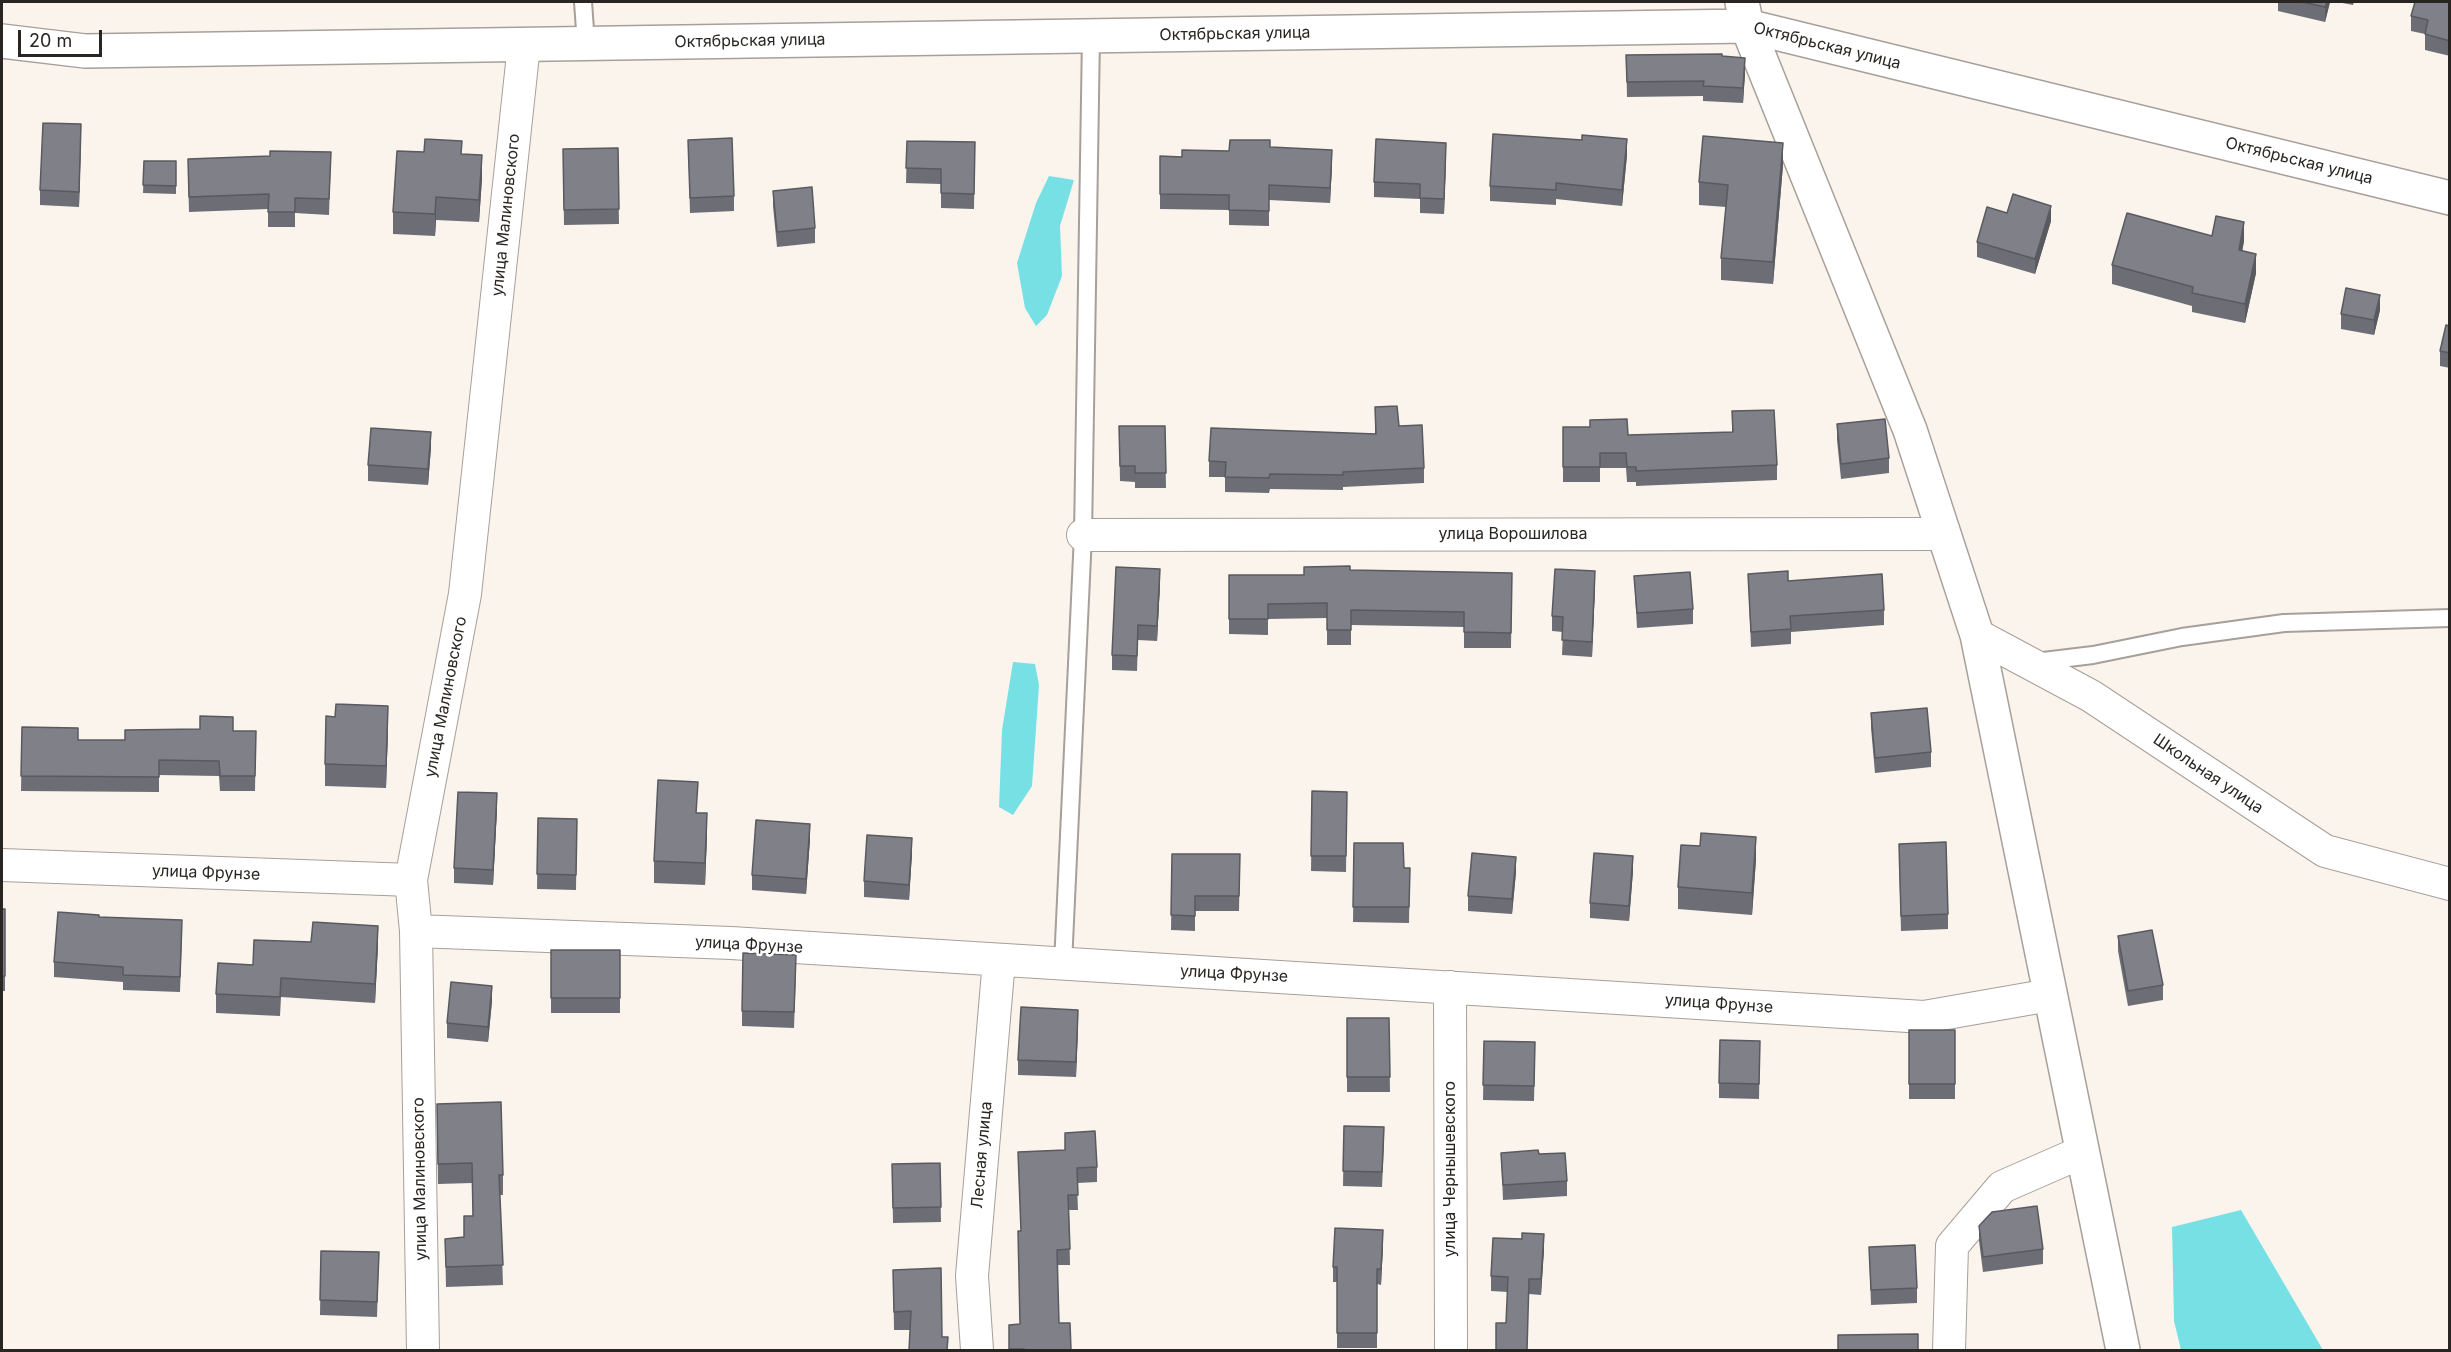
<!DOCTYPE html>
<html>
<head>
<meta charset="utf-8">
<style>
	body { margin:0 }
	#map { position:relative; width:2451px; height:1352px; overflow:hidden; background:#fbf4ed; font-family:Inter,sans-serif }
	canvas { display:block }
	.frame { position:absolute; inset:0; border:3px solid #282522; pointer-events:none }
	.scale { position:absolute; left:18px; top:30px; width:84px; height:27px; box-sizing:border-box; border:3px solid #282522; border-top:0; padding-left:8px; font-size:18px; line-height:21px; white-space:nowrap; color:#282522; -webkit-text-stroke:4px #fff; paint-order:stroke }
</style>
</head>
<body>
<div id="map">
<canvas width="2451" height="1352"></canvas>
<div class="frame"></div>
<div class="scale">20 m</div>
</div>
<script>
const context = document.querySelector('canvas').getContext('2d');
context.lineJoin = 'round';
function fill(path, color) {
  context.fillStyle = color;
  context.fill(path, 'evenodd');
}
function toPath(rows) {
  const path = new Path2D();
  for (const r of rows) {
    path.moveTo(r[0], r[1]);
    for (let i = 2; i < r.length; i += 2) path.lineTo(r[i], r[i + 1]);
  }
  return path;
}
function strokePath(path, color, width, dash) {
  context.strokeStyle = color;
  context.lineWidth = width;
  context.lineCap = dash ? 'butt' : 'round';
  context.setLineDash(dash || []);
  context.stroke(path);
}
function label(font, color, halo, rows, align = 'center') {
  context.font = font + ' Inter,sans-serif';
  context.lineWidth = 5;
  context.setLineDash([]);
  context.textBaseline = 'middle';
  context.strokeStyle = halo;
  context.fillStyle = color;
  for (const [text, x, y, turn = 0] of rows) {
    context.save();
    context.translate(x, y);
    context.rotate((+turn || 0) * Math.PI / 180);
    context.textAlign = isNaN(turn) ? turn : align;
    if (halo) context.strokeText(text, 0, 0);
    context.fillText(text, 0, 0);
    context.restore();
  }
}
fill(toPath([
	[1049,176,1074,180,1060,226,1062,276,1047,315,1036,326,1025,308,1017,263,1036,203],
	[1013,662,1035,664,1039,685,1032,786,1013,815,999,807,1002,730],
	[2241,1210,2323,1350,2181,1350,2174,1321,2172,1227]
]), '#77e0e5');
const lane = toPath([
	[583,2,586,44],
	[2035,662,2093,655,2182,637,2284,623,2450,618],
	[1063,964,1083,535,1091,36]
]);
const street = toPath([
	[1083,535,1943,534],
	[1977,635,2091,696,2325,851,2450,884],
	[2,865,411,880],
	[416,931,731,943,1924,1017,2050,995],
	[1450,987,1451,1350],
	[423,1350,416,931,411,880,465,594,524,45],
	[977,1350,972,1276,999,960],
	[1949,1350,1952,1246,2002,1187,2082,1152]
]);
const secondary = toPath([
	[1742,2,1747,26,1910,430,1977,635,2123,1350],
	[2,41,85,51,1747,26,2450,198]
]);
strokePath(lane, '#a79f99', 20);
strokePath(street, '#a79f99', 34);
strokePath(secondary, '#a79f99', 36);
strokePath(lane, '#fff', 16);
strokePath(street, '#fff', 32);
strokePath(secondary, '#fff', 33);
fill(toPath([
	[2278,2,2330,2,2325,22,2278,11],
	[2337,2,2354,2,2353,5],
	[2450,2,2450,56,2425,50,2425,34,2411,31,2411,16],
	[1626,55,1722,56,1745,73,1743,103,1703,101,1703,96,1627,97],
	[81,139,79,207,40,205,40,190],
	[688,140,734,196,734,211,690,213],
	[907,141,975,142,974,209,941,208,941,184,906,183],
	[1270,147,1332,165,1330,203,1269,200,1269,226,1229,225,1229,210,1160,209,1160,156,1182,157],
	[618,148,619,224,564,225,563,149],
	[331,152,329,215,295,213,295,227,268,227,268,209,189,212,188,174,270,156],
	[462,154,482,178,479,222,436,220,435,236,393,234,393,212],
	[1627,155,1622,206,1556,199,1556,205,1490,201,1490,186],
	[1446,158,1444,214,1420,213,1420,199,1374,197,1374,182],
	[144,161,176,161,176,194,143,193],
	[1783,165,1773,284,1721,280,1721,258,1726,207,1699,205,1699,182],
	[773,191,815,228,815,243,777,247,773,206],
	[2007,213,2051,221,2035,274,1977,257,1977,242],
	[2212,236,2244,241,2242,251,2256,273,2245,323,2192,312,2192,306,2112,284,2112,265],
	[2380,310,2374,335,2341,329,2341,314],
	[2450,326,2450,368,2440,366,2440,351],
	[1375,407,1399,426,1424,468,1424,483,1343,487,1343,490,1270,489,1269,493,1225,492,1225,477,1209,477,1209,461,1375,434],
	[1732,411,1777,465,1777,480,1636,486,1636,482,1627,482,1626,468,1600,468,1600,482,1563,482,1563,427,1590,427,1628,435,1732,432],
	[1837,424,1889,458,1889,473,1841,479,1837,440],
	[1119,426,1165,426,1166,488,1135,488,1135,482,1120,481],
	[431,447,428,485,368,481,368,465],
	[1350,570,1512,573,1511,648,1464,648,1464,627,1351,625,1351,645,1327,645,1327,618,1268,619,1268,635,1229,634,1229,575,1304,575],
	[1748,574,1884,610,1884,625,1791,632,1791,644,1751,647],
	[1634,576,1693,609,1693,624,1637,628],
	[1160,584,1157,641,1138,640,1137,671,1112,670,1112,655],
	[1595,586,1592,657,1562,655,1563,632,1552,631,1552,616],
	[1871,713,1931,752,1931,767,1875,773,1871,728],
	[22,727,78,740,125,740,233,731,256,731,255,791,220,791,219,776,159,775,159,792,21,791],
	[388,728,386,788,325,786,325,764],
	[1312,791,1347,792,1346,872,1311,871],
	[497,809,493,885,454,883,454,868],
	[697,813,707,835,705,885,654,883,654,861],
	[538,818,577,819,576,890,537,889],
	[810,839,806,894,752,890,752,875],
	[1354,843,1404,868,1410,868,1409,923,1353,922],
	[912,853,909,900,864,897,864,881],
	[1172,854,1240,854,1239,911,1195,911,1195,931,1171,930],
	[1756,859,1752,915,1678,909,1678,887],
	[1899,859,1948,914,1948,929,1901,931],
	[1633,871,1629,921,1590,918,1590,903],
	[1516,872,1512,914,1468,911,1468,896],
	[2,909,5,909,5,991,2,991],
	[99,917,182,935,180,992,123,990,123,982,54,977,54,962],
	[2118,936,2163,985,2163,1000,2128,1006,2118,951],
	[378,945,375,1003,281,997,280,1016,216,1013,216,994,253,965],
	[551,950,620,950,620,1013,551,1013],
	[796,970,794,1028,742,1026,742,1011],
	[492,1001,488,1042,447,1038,447,1023],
	[1347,1018,1389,1018,1390,1092,1347,1092],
	[1078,1025,1076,1077,1018,1075,1018,1060],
	[1909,1030,1955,1030,1955,1099,1909,1099],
	[1484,1041,1535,1057,1534,1101,1483,1100],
	[1760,1041,1759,1099,1719,1098,1719,1083],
	[437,1104,503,1175,503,1195,500,1195,503,1285,446,1287,445,1239,464,1237,464,1216,473,1216,472,1183,438,1184],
	[1344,1126,1384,1143,1382,1187,1343,1186],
	[1065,1133,1097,1167,1097,1182,1077,1183,1078,1210,1069,1210,1070,1265,1057,1265,1059,1323,1071,1350,1009,1350,1009,1325,1020,1324,1021,1231,1018,1152,1065,1150],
	[1501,1153,1539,1154,1567,1181,1567,1196,1503,1200],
	[940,1163,941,1222,893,1223,892,1164],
	[1979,1226,2043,1249,2043,1264,1983,1272,1979,1241],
	[1383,1245,1381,1285,1377,1284,1377,1348,1337,1348,1337,1282,1333,1282,1333,1267],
	[1869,1247,1917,1288,1917,1303,1871,1305],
	[1544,1249,1541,1295,1529,1294,1506,1323,1508,1292,1491,1291,1491,1276],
	[321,1251,379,1252,377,1317,320,1315],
	[893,1270,942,1337,948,1350,910,1330,894,1330]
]), '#6d6e75');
fill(toPath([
	[2327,2,2330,2,2325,22,2325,7],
	[1745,58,1745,73,1743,103,1743,88],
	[81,124,81,139,79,207,79,192],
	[1627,139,1627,155,1622,206,1622,190],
	[1446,143,1446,158,1444,214,1444,199],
	[1783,143,1783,165,1773,284,1773,262],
	[1332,150,1332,165,1330,203,1330,188],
	[482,155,482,178,479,222,479,200],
	[436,197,436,220,435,236,435,214],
	[2051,206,2051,221,2035,274,2035,259],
	[2244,222,2244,241,2239,269,2239,250],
	[2256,254,2256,273,2245,323,2245,304],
	[2380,295,2380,310,2374,335,2374,320],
	[431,432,431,447,428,485,428,469],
	[1160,569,1160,584,1157,641,1157,626],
	[1595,571,1595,586,1592,657,1592,642],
	[388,706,388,728,386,788,386,766],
	[497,793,497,809,493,885,493,870],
	[707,813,707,835,705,885,705,863],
	[810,824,810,839,806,894,806,879],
	[1756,837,1756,859,1752,915,1752,893],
	[912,838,912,853,909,900,909,885],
	[1633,856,1633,871,1629,921,1629,906],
	[1516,857,1516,872,1512,914,1512,899],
	[378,926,378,945,375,1003,375,984],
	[492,986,492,1001,488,1042,488,1027],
	[1078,1010,1078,1025,1076,1077,1076,1062],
	[1383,1230,1383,1245,1381,1285,1381,1269],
	[1544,1234,1544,1249,1541,1295,1541,1279]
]), '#595a5f');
const building = toPath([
	[2302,2,2327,2,2325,7,2302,2],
	[2415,2,2450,2,2450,41,2425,34,2428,20,2411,16,2415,2],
	[1722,54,1722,56,1745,58,1743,88,1703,86,1704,81,1627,82,1626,55,1722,54],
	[43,123,81,124,79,192,40,190,43,123],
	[1493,134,1582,140,1582,135,1627,139,1622,190,1556,183,1556,190,1490,186,1493,134],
	[1703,136,1783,143,1773,262,1721,258,1728,185,1699,182,1703,136],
	[732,138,734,196,690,198,688,140,732,138],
	[425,139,462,141,461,154,482,155,479,200,436,197,435,214,393,212,397,151,424,152,425,139],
	[1376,139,1446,143,1444,199,1420,198,1420,184,1374,182,1376,139],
	[1230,140,1270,140,1270,147,1332,150,1330,188,1269,185,1269,211,1229,210,1229,195,1160,194,1160,156,1182,157,1182,150,1229,151,1230,140],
	[907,141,975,142,974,194,941,193,941,169,906,168,907,141],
	[618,148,619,209,564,210,563,149,618,148],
	[270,151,331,152,329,199,295,198,295,212,268,212,269,194,189,197,188,159,270,156,270,151],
	[144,161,176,161,176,186,143,185,144,161],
	[812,187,815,228,777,232,773,191,812,187],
	[2013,194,2051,206,2035,259,1977,242,1987,207,2007,213,2013,194],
	[2127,213,2212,236,2216,216,2244,222,2239,250,2256,254,2245,304,2192,293,2193,287,2112,265,2127,213],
	[2346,288,2380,295,2374,320,2341,314,2346,288],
	[2446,325,2450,326,2450,353,2440,351,2446,325],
	[1397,406,1399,426,1422,425,1424,468,1343,472,1343,475,1270,474,1269,478,1225,477,1226,462,1209,461,1211,428,1376,434,1375,407,1397,406],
	[1774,410,1777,465,1636,471,1636,467,1627,467,1626,453,1600,453,1600,467,1563,467,1563,427,1590,427,1590,420,1627,419,1628,435,1733,432,1732,411,1774,410],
	[1885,419,1889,458,1841,464,1837,424,1885,419],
	[1119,426,1165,426,1166,473,1135,473,1135,466,1120,466,1119,426],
	[371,428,431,432,428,469,368,465,371,428],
	[1350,566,1350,570,1512,573,1511,633,1464,632,1464,612,1351,610,1351,630,1327,630,1327,603,1268,604,1268,619,1229,619,1229,575,1304,575,1304,567,1350,566],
	[1116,567,1160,569,1157,626,1138,625,1137,656,1112,655,1116,567],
	[1555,569,1595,571,1592,642,1562,640,1563,617,1552,616,1555,569],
	[1788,571,1788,581,1882,574,1884,610,1790,616,1791,629,1751,632,1748,574,1788,571],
	[1690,572,1693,609,1637,613,1634,576,1690,572],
	[336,704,388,706,386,766,325,764,326,716,335,717,336,704],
	[1927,708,1931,752,1875,758,1871,713,1927,708],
	[200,716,233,717,233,731,256,731,255,776,220,776,219,761,159,760,159,777,21,776,22,727,78,728,78,740,125,740,125,730,200,729,200,716],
	[658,780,698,782,696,813,707,813,705,863,654,861,658,780],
	[1312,791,1347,792,1346,856,1311,856,1312,791],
	[458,792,497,793,493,870,454,868,458,792],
	[538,818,577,819,576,875,537,874,538,818],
	[756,820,810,824,806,879,752,875,756,820],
	[1701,833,1756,837,1752,893,1678,887,1681,845,1700,846,1701,833],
	[867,835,912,838,909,885,864,881,867,835],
	[1946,842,1948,914,1901,916,1899,844,1946,842],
	[1354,843,1403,843,1404,868,1410,868,1409,907,1353,907,1354,843],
	[1472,853,1516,857,1512,899,1468,896,1472,853],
	[1594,853,1633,856,1629,906,1590,903,1594,853],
	[1172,854,1240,854,1239,896,1195,896,1195,916,1171,915,1172,854],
	[2,909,5,909,5,976,2,976,2,909],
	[58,912,99,915,99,917,182,920,180,977,123,975,123,967,54,962,58,912],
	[313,922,378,926,375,984,281,978,280,997,216,994,218,963,253,965,254,940,311,942,313,922],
	[2152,930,2163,985,2128,991,2118,936,2152,930],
	[551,950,620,950,620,998,551,998,551,950],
	[743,953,796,955,794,1012,742,1011,743,953],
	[451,982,492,986,488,1027,447,1023,451,982],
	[1021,1007,1078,1010,1076,1062,1018,1060,1021,1007],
	[1347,1018,1389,1018,1390,1077,1347,1077,1347,1018],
	[1909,1030,1955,1030,1955,1084,1909,1084,1909,1030],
	[1720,1040,1760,1041,1759,1084,1719,1083,1720,1040],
	[1484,1041,1535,1042,1534,1086,1483,1085,1484,1041],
	[501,1102,503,1175,499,1175,503,1265,446,1267,445,1239,464,1237,464,1216,473,1216,472,1163,438,1164,437,1104,501,1102],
	[1344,1126,1384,1127,1382,1172,1343,1171,1344,1126],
	[1095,1131,1097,1167,1077,1168,1078,1195,1068,1195,1070,1249,1057,1250,1059,1323,1070,1323,1071,1350,1024,1350,1024,1349,1009,1349,1009,1325,1020,1324,1018,1231,1021,1231,1018,1152,1065,1150,1065,1133,1095,1131],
	[1538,1150,1539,1154,1565,1153,1567,1181,1503,1185,1501,1153,1538,1150],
	[940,1163,941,1207,893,1208,892,1164,940,1163],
	[2037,1206,2043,1249,1983,1257,1979,1226,1992,1212,2037,1206],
	[1335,1228,1383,1230,1381,1269,1377,1269,1377,1333,1337,1333,1337,1267,1333,1267,1335,1228],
	[1522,1233,1544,1234,1541,1279,1529,1279,1527,1350,1496,1350,1496,1323,1506,1323,1508,1277,1491,1276,1493,1238,1522,1239,1522,1233],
	[1915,1245,1917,1288,1871,1290,1869,1247,1915,1245],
	[321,1251,379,1252,377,1302,320,1300,321,1251],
	[941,1268,942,1337,948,1337,947,1350,909,1350,911,1311,894,1312,893,1270,941,1268],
	[1918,1334,1918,1350,1838,1350,1838,1335,1918,1334]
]);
fill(building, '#7f8088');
strokePath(building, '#595a5f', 1.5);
label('16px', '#282522', '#fff', [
	["Октябрьская улица",1235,34,-1],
	["Октябрьская улица",750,41,-1],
	["Октябрьская улица",1827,46,14],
	["Октябрьская улица",2299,161,14],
	["улица Малиновского",506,215,-84],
	["улица Ворошилова",1513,534],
	["улица Малиновского",446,697,-79],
	["Школьная улица",2208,774,34],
	["улица Фрунзе",206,873,2],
	["улица Фрунзе",749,945,3],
	["улица Фрунзе",1234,974,3],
	["улица Фрунзе",1719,1004,4],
	["Лесная улица",982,1155,-85],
	["улица Чернышевского",1450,1169,-90],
	["улица Малиновского",420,1179,-91]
]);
</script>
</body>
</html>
